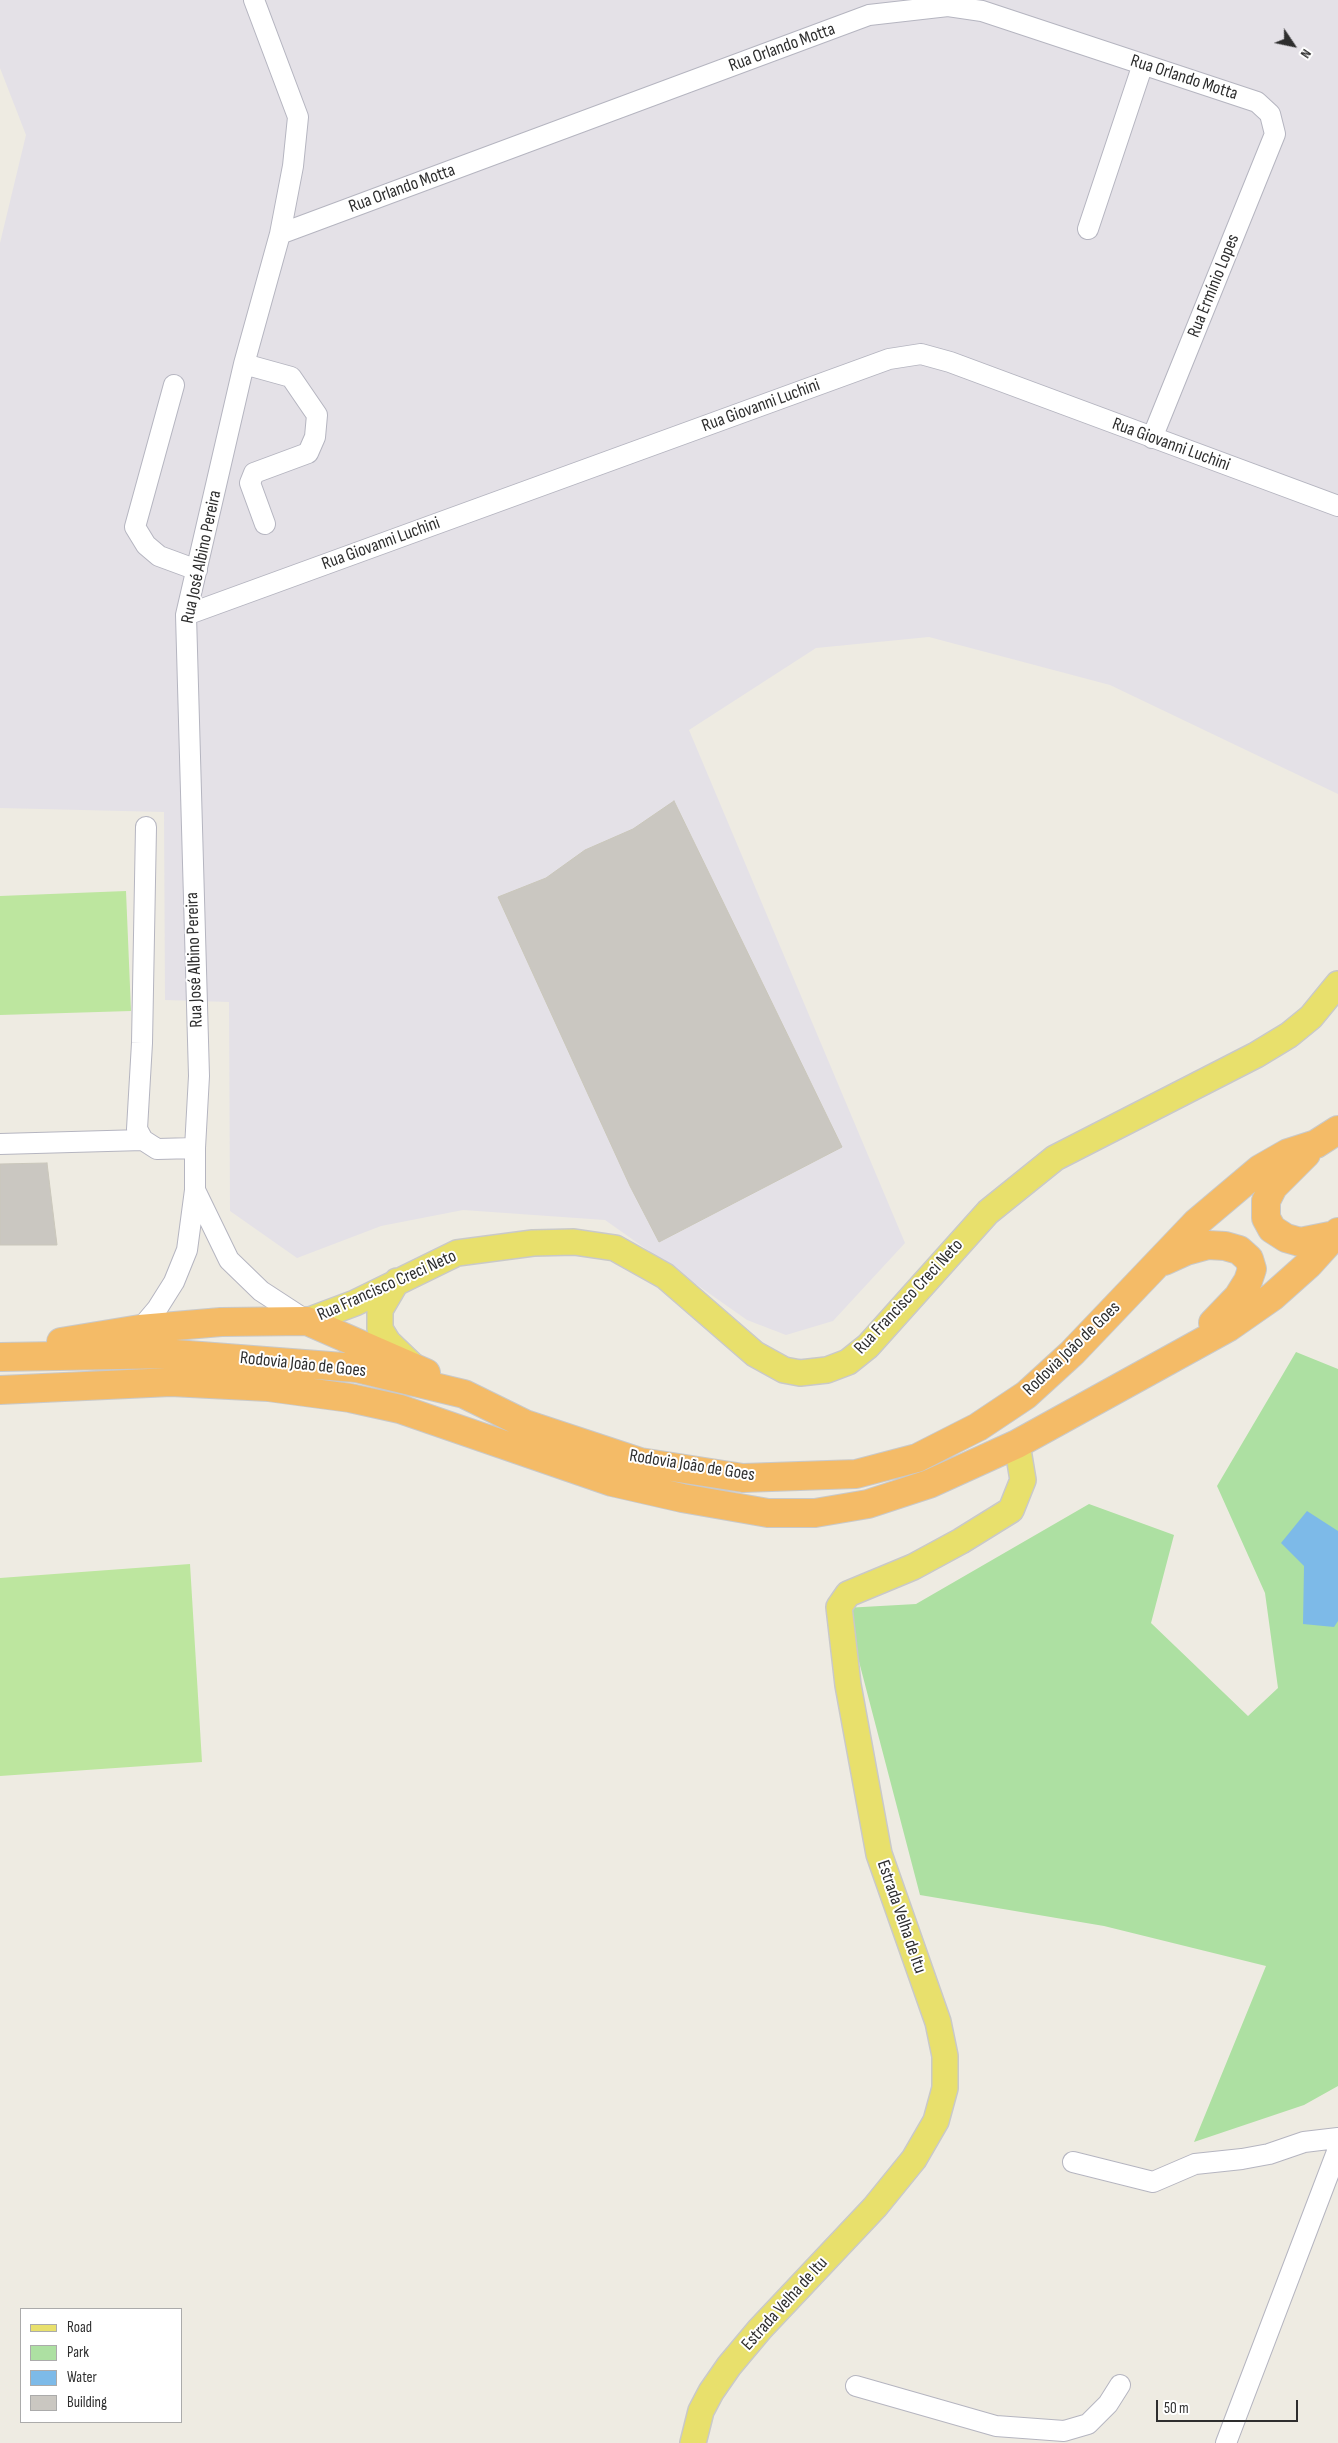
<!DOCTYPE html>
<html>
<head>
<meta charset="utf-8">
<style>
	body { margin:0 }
	#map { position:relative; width:1338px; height:2443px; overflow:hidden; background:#eeebe2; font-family:"Sofia Sans Condensed",sans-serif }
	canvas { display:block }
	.legend { position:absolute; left:20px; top:2308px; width:162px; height:115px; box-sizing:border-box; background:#fff; border:1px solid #ababab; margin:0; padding:6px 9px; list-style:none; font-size:15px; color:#2e2e2e }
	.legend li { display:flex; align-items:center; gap:10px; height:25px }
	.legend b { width:25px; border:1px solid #ababab }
	.north { position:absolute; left:1268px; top:20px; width:50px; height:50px; -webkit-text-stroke:4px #fff; paint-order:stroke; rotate:124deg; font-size:14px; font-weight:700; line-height:20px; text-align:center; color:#2e2e2e }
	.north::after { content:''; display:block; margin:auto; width:18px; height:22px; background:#2e2e2e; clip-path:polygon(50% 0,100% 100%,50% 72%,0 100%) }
	.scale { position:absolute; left:1156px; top:2400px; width:142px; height:22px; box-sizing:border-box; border:2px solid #2e2e2e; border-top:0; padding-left:6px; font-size:15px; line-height:18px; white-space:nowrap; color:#2e2e2e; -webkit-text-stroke:4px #fff; paint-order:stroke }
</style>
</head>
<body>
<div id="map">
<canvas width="1338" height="2443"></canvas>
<ul class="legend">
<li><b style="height:6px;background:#e8e06c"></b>Road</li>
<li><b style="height:14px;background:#ade0a2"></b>Park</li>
<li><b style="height:14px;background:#7dbae8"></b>Water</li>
<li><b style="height:14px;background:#cac7c1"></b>Building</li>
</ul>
<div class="north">N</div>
<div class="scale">50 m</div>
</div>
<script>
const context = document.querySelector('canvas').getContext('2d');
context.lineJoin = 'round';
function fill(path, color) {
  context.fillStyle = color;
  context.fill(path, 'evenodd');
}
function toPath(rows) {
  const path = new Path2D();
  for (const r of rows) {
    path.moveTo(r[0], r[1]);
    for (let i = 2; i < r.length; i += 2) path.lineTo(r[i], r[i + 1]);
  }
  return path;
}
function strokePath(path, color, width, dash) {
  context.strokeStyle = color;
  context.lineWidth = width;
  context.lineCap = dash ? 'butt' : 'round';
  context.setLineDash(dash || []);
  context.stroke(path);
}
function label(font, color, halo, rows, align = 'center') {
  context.font = font + ' "Sofia Sans Condensed",sans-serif';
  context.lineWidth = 4;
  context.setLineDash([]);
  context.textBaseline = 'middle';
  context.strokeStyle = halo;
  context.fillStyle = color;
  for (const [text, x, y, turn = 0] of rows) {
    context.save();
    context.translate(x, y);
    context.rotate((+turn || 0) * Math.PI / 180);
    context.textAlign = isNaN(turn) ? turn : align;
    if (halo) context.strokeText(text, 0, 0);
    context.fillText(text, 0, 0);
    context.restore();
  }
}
fill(toPath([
	[0,0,1338,0,1338,794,1110,685,929,637,816,648,689,730,905,1243,833,1321,786,1335,747,1320,605,1220,463,1210,381,1226,297,1258,230,1211,229,1002,165,1000,164,812,0,808,0,243,26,135,0,68]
]), '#e4e1e7');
fill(toPath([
	[1296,1352,1338,1369,1338,2086,1304,2105,1194,2142,1266,1966,1104,1926,920,1895,845,1608,916,1604,1089,1504,1174,1535,1151,1623,1248,1716,1278,1688,1265,1593,1217,1486]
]), '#ade0a2');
fill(toPath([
	[126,891,131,1011,0,1015,0,896],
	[190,1564,202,1762,0,1776,0,1578]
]), '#bde69f');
fill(toPath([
	[1307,1511,1338,1531,1338,1621,1334,1627,1303,1624,1304,1566,1281,1543]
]), '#7dbae8');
const building = toPath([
	[674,801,842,1147,659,1242,630,1186,498,897,546,878,585,850,633,829,674,801],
	[47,1163,57,1245,0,1245,0,1164,47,1163]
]);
fill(building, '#cac7c1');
strokePath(building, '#cac7bb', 1);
const minor = toPath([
	[1088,229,1143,64],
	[280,234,869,15,948,6,982,11,1257,102,1270,114,1275,134,1152,438],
	[244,364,291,377,317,415,315,437,308,453,254,473,250,483,265,524],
	[174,385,135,527,146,545,159,556,197,570],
	[186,615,889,359,921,354,950,362,1338,506],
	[146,827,142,1043,137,1129,143,1140,157,1149,195,1148],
	[0,1144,143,1140],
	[195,1190,229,1260,261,1291,307,1321],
	[140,1329,157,1309,174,1282,187,1250,195,1190,195,1148,199,1076,186,615,244,364,280,234,293,166,298,117,254,0],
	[1073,2162,1153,2182,1195,2164,1242,2159,1269,2154,1304,2142,1338,2138],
	[856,2386,996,2426,1064,2431,1088,2424,1108,2404,1120,2385],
	[1226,2443,1338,2149]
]);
const major = toPath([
	[397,1281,380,1310,380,1329,388,1342,411,1364],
	[307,1321,355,1303,457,1253,533,1243,574,1242,615,1248,665,1276,755,1354,784,1370,800,1373,827,1370,848,1362,868,1346,988,1212,1055,1158,1256,1055,1289,1035,1311,1017,1338,984],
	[693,2443,701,2411,711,2392,729,2366,760,2329,875,2207,914,2159,936,2121,945,2088,945,2056,938,2022,879,1854,848,1685,839,1607,848,1594,913,1567,961,1541,1011,1510,1023,1480,1017,1444]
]);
const highway = toPath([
	[1306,1154,1273,1187,1266,1201,1266,1218,1272,1229,1286,1238,1300,1242,1335,1235],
	[1164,1261,1186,1251,1208,1245,1225,1246,1239,1250,1249,1259,1252,1269,1248,1281,1238,1297,1213,1323],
	[61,1342,140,1329,221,1322,307,1321,426,1373],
	[0,1357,175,1354,356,1368,464,1394,525,1424,640,1462,743,1478,856,1474,917,1458,978,1427,1026,1395,1072,1353,1196,1223,1260,1169,1288,1153,1316,1144,1338,1130],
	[0,1390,171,1382,268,1387,350,1398,400,1409,612,1482,682,1498,768,1513,815,1513,868,1504,929,1484,1017,1444,1229,1327,1272,1297,1309,1264,1338,1232]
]);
strokePath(minor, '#b5b5c0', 22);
strokePath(major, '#c9c9c9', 28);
strokePath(highway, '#c9c9c9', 30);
strokePath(minor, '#fff', 20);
strokePath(major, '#e8e06c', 25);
strokePath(highway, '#f4bb67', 28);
label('18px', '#2e2e2e', '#fff', [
	["Rua Orlando Motta",782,48,-20],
	["Rua Orlando Motta",1184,78,18],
	["Rua Orlando Motta",402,189,-20],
	["Rua Ermínio Lopes",1214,286,-68],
	["Rua Giovanni Luchini",761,406,-20],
	["Rua Giovanni Luchini",1171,445,20],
	["Rua Giovanni Luchini",381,544,-20],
	["Rua José Albino Pereira",202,557,-78],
	["Rua José Albino Pereira",195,960,-92],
	["Rua Francisco Creci Neto",387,1286,-24],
	["Rua Francisco Creci Neto",909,1297,-47],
	["Rodovia João de Goes",1072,1349,-44],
	["Rodovia João de Goes",303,1365,6],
	["Rodovia João de Goes",692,1466,9],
	["Estrada Velha de Itu",901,1917,71],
	["Estrada Velha de Itu",785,2304,-48]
]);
</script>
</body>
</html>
